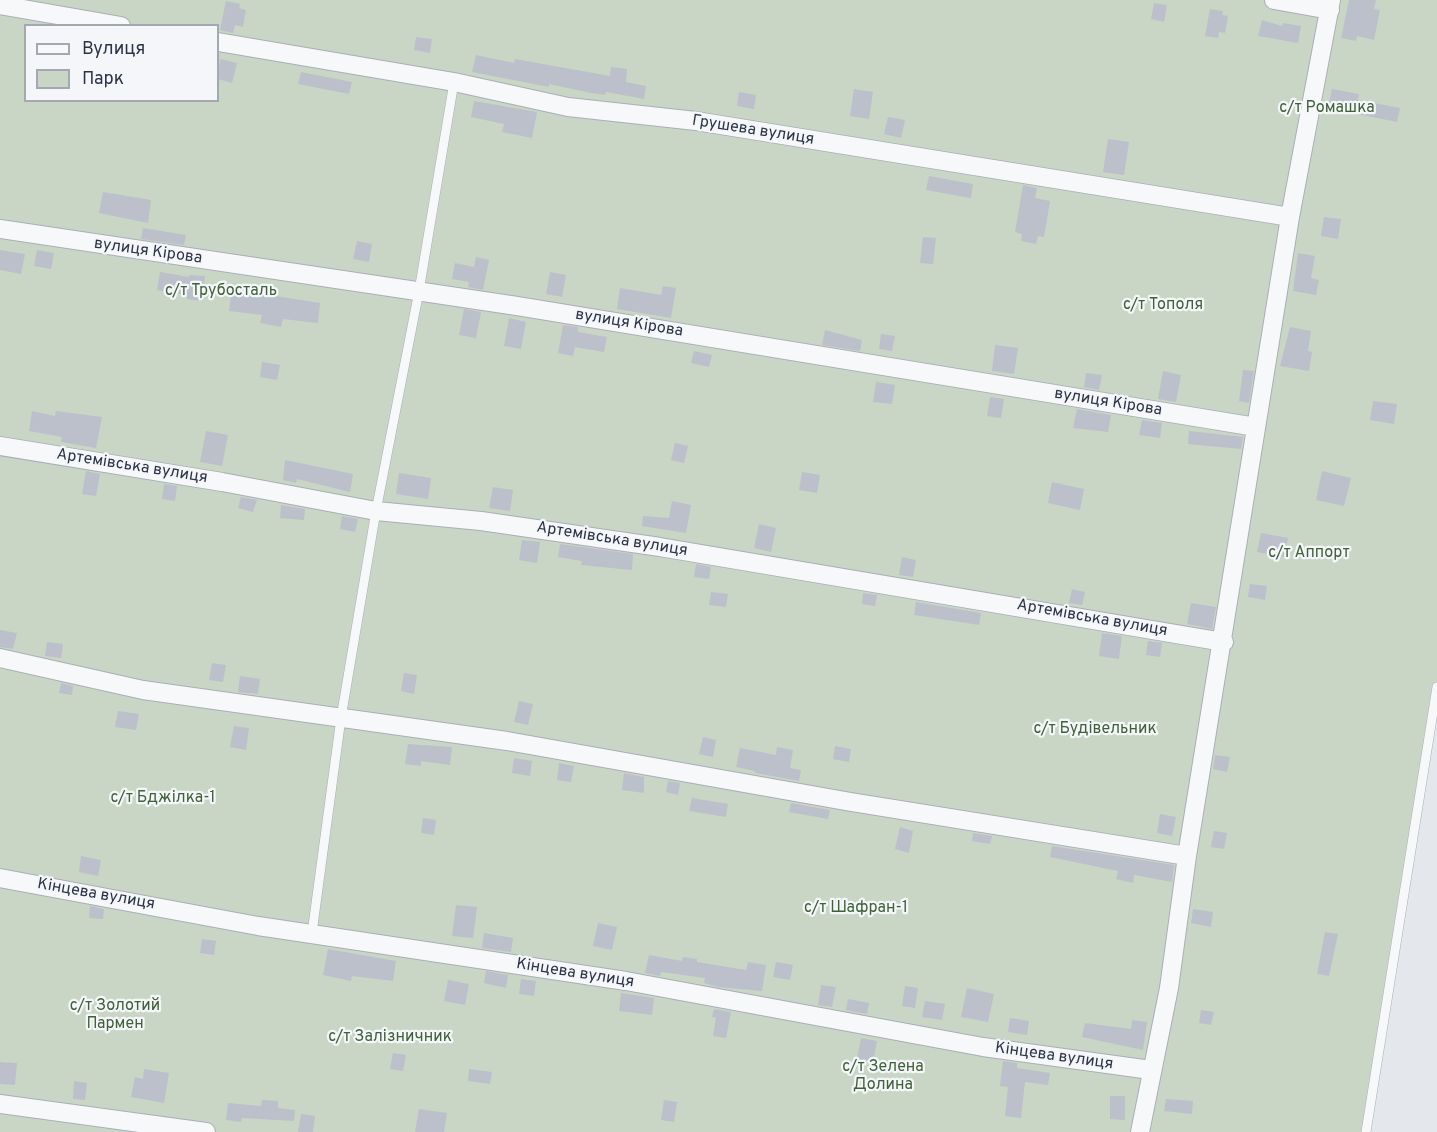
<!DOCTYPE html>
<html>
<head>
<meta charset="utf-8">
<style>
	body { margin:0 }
	#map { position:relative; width:1437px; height:1132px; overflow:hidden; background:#e4e7ec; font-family:Overpass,sans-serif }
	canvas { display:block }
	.legend { position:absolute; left:24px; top:24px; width:195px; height:78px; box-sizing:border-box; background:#f4f6f9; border:2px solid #a4a8b1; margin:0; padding:8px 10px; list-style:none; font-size:18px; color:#2b3445 }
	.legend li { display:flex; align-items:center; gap:12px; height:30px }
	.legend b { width:30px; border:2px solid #a4a8b1 }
</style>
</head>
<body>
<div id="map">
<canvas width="1437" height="1132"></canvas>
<ul class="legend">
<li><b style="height:8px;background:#f7f8fa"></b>Вулиця</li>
<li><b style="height:16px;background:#c9d6c5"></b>Парк</li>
</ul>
</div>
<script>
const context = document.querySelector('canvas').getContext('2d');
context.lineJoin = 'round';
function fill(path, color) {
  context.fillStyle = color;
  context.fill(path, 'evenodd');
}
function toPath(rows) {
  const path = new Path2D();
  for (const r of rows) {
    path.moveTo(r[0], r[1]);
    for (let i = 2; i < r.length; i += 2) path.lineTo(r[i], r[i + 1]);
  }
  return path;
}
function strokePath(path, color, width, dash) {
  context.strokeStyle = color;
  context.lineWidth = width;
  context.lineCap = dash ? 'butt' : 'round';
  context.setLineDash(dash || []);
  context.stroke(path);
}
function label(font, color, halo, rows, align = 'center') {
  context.font = font + ' Overpass,sans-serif';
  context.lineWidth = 4.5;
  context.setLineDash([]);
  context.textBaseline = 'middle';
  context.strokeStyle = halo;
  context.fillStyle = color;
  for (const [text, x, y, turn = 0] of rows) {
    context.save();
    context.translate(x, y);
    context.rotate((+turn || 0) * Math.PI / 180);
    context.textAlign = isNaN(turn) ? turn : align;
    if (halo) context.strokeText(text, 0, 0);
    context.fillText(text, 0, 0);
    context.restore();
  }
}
fill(toPath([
	[0,0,1437,0,1437,693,1369,1132,0,1132],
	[26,26,218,26,218,100,26,100]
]), '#c9d6c5');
fill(toPath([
	[1349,0,1376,0,1374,9,1380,10,1374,40,1357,36,1356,41,1341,38],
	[226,1,240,4,239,8,246,10,243,27,235,25,233,33,220,30],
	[1154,3,1167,5,1164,22,1151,19],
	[1210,9,1223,11,1222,15,1228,16,1225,33,1219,32,1218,38,1205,36],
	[1262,20,1282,26,1283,23,1301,26,1298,43,1258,36],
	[416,37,432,39,430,53,414,50],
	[476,55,514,63,515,59,610,76,611,67,627,69,626,82,646,86,644,99,606,92,605,95,591,93,549,84,549,87,472,72],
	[220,59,237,63,232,83,218,79],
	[301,72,352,82,349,94,298,84],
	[854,89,873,92,869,119,850,116],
	[1332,89,1359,94,1358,100,1400,108,1397,122,1328,108],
	[739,92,756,95,754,109,737,106],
	[474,101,537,112,532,138,502,132,504,124,471,117],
	[888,117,905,120,901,138,884,134],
	[1108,139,1129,142,1124,175,1103,172],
	[929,176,973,184,971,198,926,190],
	[1023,185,1037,188,1035,198,1050,201,1044,237,1038,236,1036,244,1021,241,1022,234,1015,232],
	[103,192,151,200,148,223,99,213],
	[1324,217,1341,219,1338,239,1321,236],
	[143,228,186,235,184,245,141,239],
	[923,237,936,238,933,264,920,263],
	[357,241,372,244,369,262,353,259],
	[0,250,25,254,21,274,0,270],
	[37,250,54,253,51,269,34,266],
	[1298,253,1315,256,1311,278,1319,280,1316,295,1293,291],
	[476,257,489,260,483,290,468,287,469,282,452,279,455,263,474,267],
	[160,272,189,277,189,275,205,276,202,301,187,299,187,295,157,290],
	[550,272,566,275,562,297,546,294],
	[663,286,676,288,671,318,617,309,620,288,661,295],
	[232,289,320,303,318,323,283,319,281,327,260,323,262,315,229,311],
	[464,309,481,312,476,338,459,335],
	[509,318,526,322,521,349,504,346],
	[563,325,578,327,578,332,607,337,604,352,575,347,573,356,558,353],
	[1290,327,1311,331,1308,351,1312,352,1309,371,1280,366],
	[825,330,862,340,860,351,822,345],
	[881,334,895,336,892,351,879,349],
	[995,345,1018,348,1014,374,992,371],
	[694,351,712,355,709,367,691,363],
	[262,362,280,365,277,380,260,377],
	[1243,370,1254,371,1249,403,1239,401],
	[1163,371,1181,375,1176,402,1158,399],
	[1086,373,1102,375,1099,390,1084,387],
	[876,382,895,385,892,404,873,402],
	[990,397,1004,399,1001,418,987,416],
	[1373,401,1397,404,1394,424,1370,420],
	[1077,409,1111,415,1108,432,1073,428],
	[32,411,55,416,56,411,102,417,96,448,61,442,62,437,29,431],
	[1142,420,1162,423,1160,438,1139,435],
	[206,431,228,435,222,466,200,462],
	[1189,431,1243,437,1241,449,1188,444],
	[675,443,688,446,684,463,671,460],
	[285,460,353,474,350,492,297,479,296,483,283,480],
	[86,471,100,474,96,496,82,494],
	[1322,471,1351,478,1344,506,1316,500],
	[802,472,820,475,817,493,799,490],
	[399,473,431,478,428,499,396,494],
	[1052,482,1084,489,1080,510,1048,503],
	[164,484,177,486,175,501,162,499],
	[493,487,513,490,510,511,489,508],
	[241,497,257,500,253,512,238,508],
	[672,501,691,505,686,533,642,526,643,516,669,518],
	[281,505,305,509,304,520,280,518],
	[342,516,358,519,355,532,340,529],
	[759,524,776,528,771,552,754,548],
	[1261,533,1288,538,1284,557,1257,552],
	[522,540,540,542,537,563,519,560],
	[560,544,633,554,632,570,581,565,582,561,558,557],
	[902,557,916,560,913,577,899,575],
	[696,564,711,567,709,579,694,577],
	[1250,584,1267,586,1265,600,1248,597],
	[1072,589,1085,592,1082,605,1069,603],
	[711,592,728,594,726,607,709,605],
	[863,593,877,595,875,606,862,604],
	[916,602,981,613,979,625,914,615],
	[1191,603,1216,607,1212,629,1187,624],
	[0,630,17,633,13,649,0,647],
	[1102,633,1122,636,1119,659,1099,656],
	[1148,641,1162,643,1160,657,1146,655],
	[47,642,63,644,61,658,45,656],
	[212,663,226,665,223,682,209,680],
	[404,673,417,675,414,694,401,691],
	[240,676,260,679,258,694,238,692],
	[61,683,73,686,72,695,59,693],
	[519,701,533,704,528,725,514,722],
	[118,711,139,714,136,730,115,727],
	[234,726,249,728,246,750,230,747],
	[703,737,716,740,713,757,699,754],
	[408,744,452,747,450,765,421,761,421,766,405,764],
	[835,746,851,749,849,762,833,759],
	[777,747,793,750,790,768,801,770,799,781,755,773,755,771,736,767,740,748,776,755],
	[1215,755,1230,757,1227,772,1213,769],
	[514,758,532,761,530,776,512,773],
	[559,763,574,766,571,782,557,780],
	[624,773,644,777,644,793,622,790],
	[668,781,680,783,678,795,666,792],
	[692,798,728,804,726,817,689,811],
	[791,803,830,810,828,819,789,812],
	[1160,814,1176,817,1172,836,1157,833],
	[423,818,436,820,434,835,421,833],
	[900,827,913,831,909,853,895,849],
	[1214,831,1227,833,1224,849,1211,847],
	[973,833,992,836,990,844,972,841],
	[1052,846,1174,865,1172,882,1134,875,1133,883,1116,879,1118,871,1050,857],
	[81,856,101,860,98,876,79,872],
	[456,905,477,907,473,938,452,936],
	[90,906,104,909,103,919,89,918],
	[1193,909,1213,912,1211,927,1191,923],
	[598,923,617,927,612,950,593,946],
	[1325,932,1338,934,1329,976,1317,974],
	[484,933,513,938,511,952,482,948],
	[202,939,216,941,214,955,200,953],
	[328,949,396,961,393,981,352,976,351,981,323,975],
	[649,955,682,961,683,957,697,959,697,962,746,970,748,962,766,965,762,991,718,987,704,983,705,978,661,972,660,976,645,973],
	[776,962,793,965,790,980,773,977],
	[486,971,508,975,506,988,484,983],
	[521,979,536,981,534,996,519,994],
	[448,980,469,984,465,1005,444,1001],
	[821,985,836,987,832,1007,818,1005],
	[905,986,918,988,915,1008,902,1006],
	[967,988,994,994,988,1022,961,1017],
	[621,993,654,998,652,1015,619,1011],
	[848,999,869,1003,867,1014,846,1010],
	[925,1001,945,1004,942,1020,922,1017],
	[714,1009,731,1012,726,1038,713,1036,716,1018,712,1017],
	[1201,1010,1214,1012,1211,1025,1199,1023],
	[1010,1018,1029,1021,1027,1035,1008,1032],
	[1132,1020,1147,1022,1143,1050,1082,1037,1085,1023,1131,1029],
	[861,1038,877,1041,873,1062,857,1059],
	[393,1053,406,1055,403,1071,390,1069],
	[1003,1061,1017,1063,1017,1068,1050,1073,1048,1085,1025,1082,1021,1118,1005,1116,1008,1087,1000,1086],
	[0,1062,17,1063,15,1085,0,1084],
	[144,1069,169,1073,164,1103,131,1097,135,1077,143,1079],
	[469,1069,492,1072,490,1084,468,1081],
	[74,1081,87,1083,85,1100,73,1099],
	[1110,1096,1125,1096,1125,1120,1110,1119],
	[1166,1099,1193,1101,1192,1114,1164,1111],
	[262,1100,278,1101,278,1108,295,1110,294,1121,242,1118,241,1122,226,1120,228,1103,261,1106],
	[664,1100,677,1102,674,1122,661,1120],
	[419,1109,447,1113,444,1132,415,1132],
	[301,1114,315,1116,313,1132,298,1132]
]), '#bbc0ca');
const service = toPath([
	[312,933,341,718,376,511,419,291,454,82],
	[1366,1132,1437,687]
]);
const minor = toPath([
	[1274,0,1330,10],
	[0,5,121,26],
	[218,42,454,82,568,107,696,121,1290,217],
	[0,229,517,306,1256,427],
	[0,446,222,482,376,511,481,521,660,547,1224,642],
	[0,658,143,690,507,741,851,802,1187,856],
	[0,878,258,926,626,981,983,1047,1151,1070],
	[0,1104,206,1132],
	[1140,1132,1169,988,1187,856,1290,217,1331,0]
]);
strokePath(service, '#a9aeb7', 10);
strokePath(minor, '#a9aeb7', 20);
strokePath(service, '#f7f8fa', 9);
strokePath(minor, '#f7f8fa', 18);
label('16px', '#3f6138', '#f4f6f9', [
	["с/т Ромашка",1327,109],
	["с/т Трубосталь",221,292],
	["с/т Тополя",1163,306],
	["с/т Аппорт",1309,554],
	["с/т Будівельник",1095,730],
	["с/т Бджілка-1",163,799],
	["с/т Шафран-1",856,909],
	["с/т Золотий",115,1007],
	["Пармен",115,1025],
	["с/т Залізничник",390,1038],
	["с/т Зелена",883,1068],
	["Долина",883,1086]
]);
label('16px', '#2b3445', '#f4f6f9', [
	["Грушева вулиця",753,131,9],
	["вулиця Кірова",148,252,8],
	["вулиця Кірова",629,324,9],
	["вулиця Кірова",1108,403,9],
	["Артемівська вулиця",132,467,9],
	["Артемівська вулиця",612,540,9],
	["Артемівська вулиця",1092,619,10],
	["Кінцева вулиця",96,895,10],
	["Кінцева вулиця",575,974,9],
	["Кінцева вулиця",1054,1057,8]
]);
</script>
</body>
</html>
